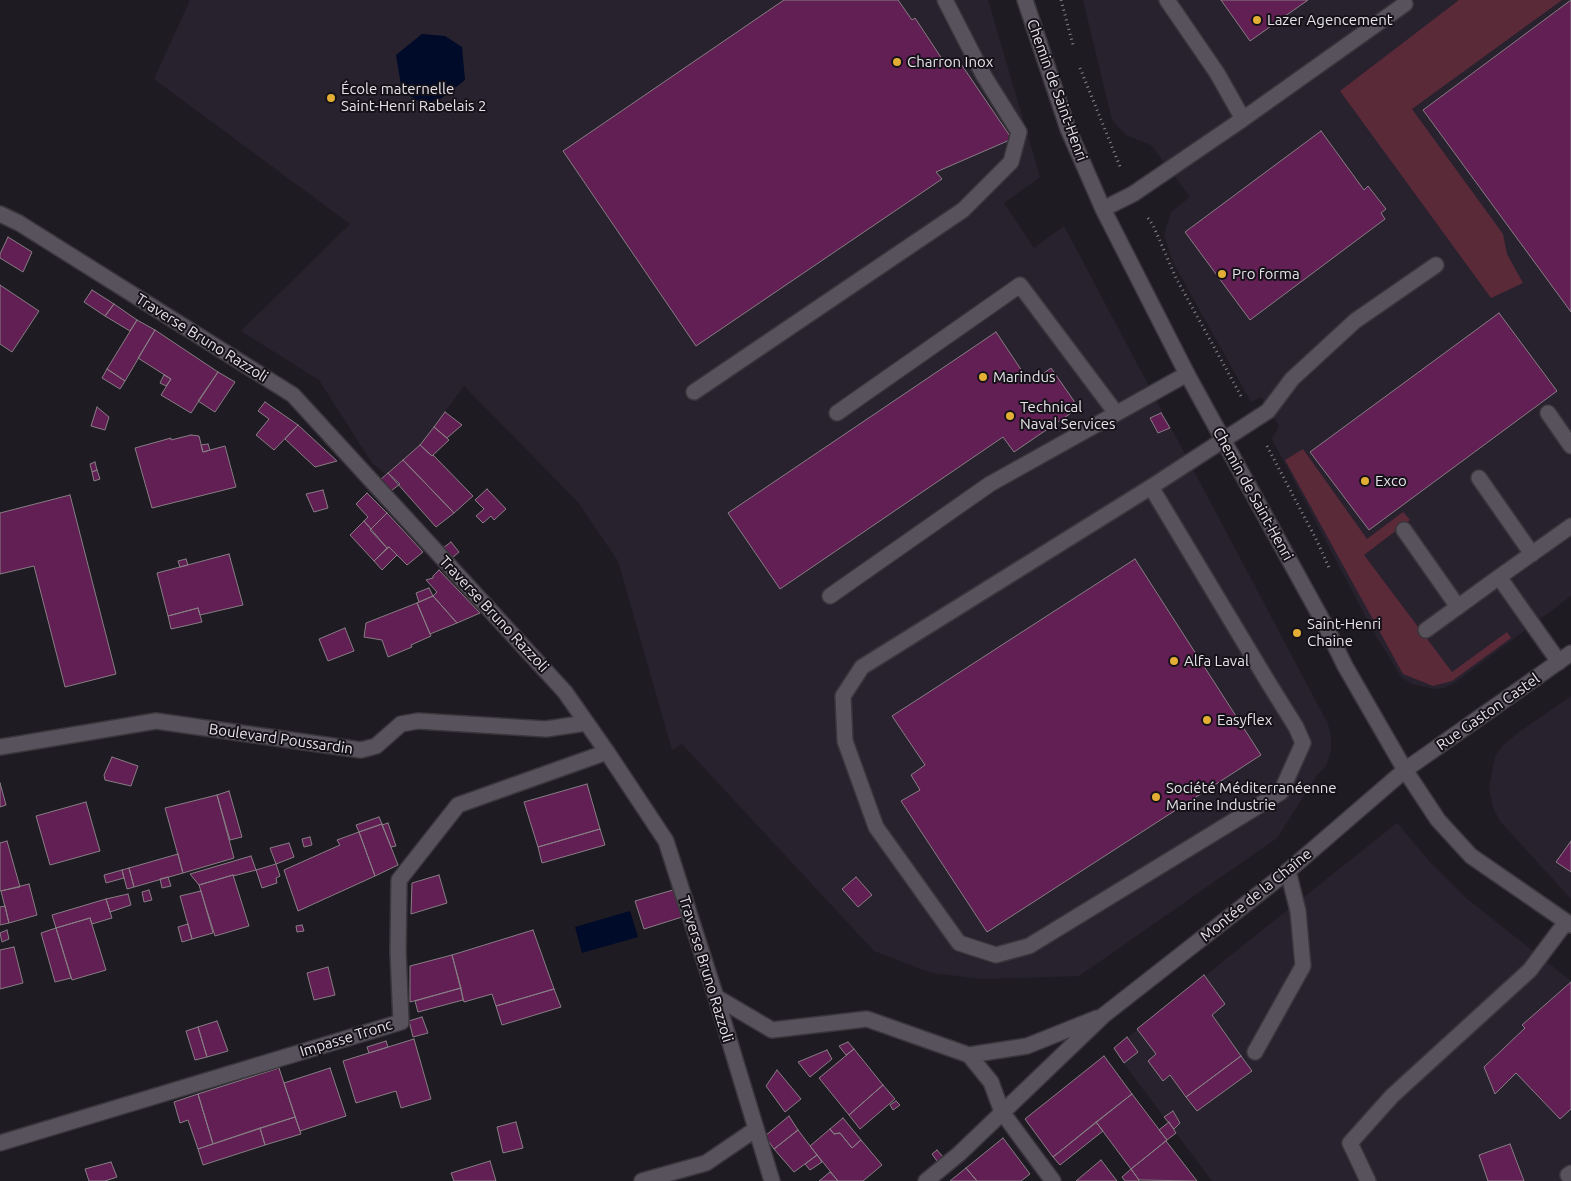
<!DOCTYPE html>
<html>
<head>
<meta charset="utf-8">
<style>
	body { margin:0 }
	canvas { display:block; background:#1f1b23 }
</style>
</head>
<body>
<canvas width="1571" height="1181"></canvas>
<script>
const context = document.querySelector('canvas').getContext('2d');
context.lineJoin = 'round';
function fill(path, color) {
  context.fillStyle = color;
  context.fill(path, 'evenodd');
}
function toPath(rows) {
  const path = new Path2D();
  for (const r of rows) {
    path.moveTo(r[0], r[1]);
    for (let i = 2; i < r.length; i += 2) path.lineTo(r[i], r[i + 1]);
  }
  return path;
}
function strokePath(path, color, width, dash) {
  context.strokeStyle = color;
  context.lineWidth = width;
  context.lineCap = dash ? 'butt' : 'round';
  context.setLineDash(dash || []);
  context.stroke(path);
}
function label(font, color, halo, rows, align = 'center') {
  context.font = font + ' Ubuntu,sans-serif';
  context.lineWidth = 4;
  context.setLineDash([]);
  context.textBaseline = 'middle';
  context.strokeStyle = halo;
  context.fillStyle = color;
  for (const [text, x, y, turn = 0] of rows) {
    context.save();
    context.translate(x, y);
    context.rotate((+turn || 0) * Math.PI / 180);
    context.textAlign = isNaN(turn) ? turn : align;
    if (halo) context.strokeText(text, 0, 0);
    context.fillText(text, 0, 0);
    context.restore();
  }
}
fill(toPath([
	[190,0,988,0,1040,177,1004,203,1034,248,1064,226,1328,724,1331,737,1331,751,1326,766,1317,775,1277,838,1079,976,983,979,932,973,874,951,682,744,672,750,618,561,577,501,464,386,420,445,386,474,372,463,319,380,241,331,350,224,154,79],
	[1083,0,1571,0,1571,596,1453,684,1444,688,1434,689,1412,684,1402,678,1376,636,1272,439,1279,426,1261,397,1251,402,1173,262,1164,235,1171,212,1190,197,1151,145,1126,135,1112,120],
	[1571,696,1571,899,1499,820,1493,807,1489,787,1495,757,1502,746,1518,733],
	[1397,823,1429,861,1466,898,1571,981,1571,1181,1212,1181,1113,1049]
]), '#28212e');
fill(toPath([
	[1459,0,1562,0,1412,109,1503,234,1507,254,1523,283,1491,298,1340,91],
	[1303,449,1367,539,1403,512,1410,520,1364,555,1452,672,1507,632,1511,638,1452,681,1433,686,1403,674,1285,460]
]), '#5a2a38');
fill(toPath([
	[422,34,445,36,462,47,465,80,439,100,420,102,402,91,396,55],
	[630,911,638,937,582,953,575,927]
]), '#000a29');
const building = toPath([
	[784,0,898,0,912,20,915,18,948,68,959,61,1012,139,936,172,942,179,696,346,563,151,784,0],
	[1221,0,1308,0,1250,41,1221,0],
	[1571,0,1571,312,1423,110,1571,0],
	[1321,131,1364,190,1368,186,1386,209,1381,213,1385,219,1250,320,1185,232,1321,131],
	[8,237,32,252,23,272,0,258,0,254,8,237],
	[0,285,39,311,12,352,0,344,0,285],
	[92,290,114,304,105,316,84,302,92,290],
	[114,304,137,320,130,331,105,316,114,304],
	[1499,313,1557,391,1369,530,1310,452,1499,313],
	[137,320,155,330,125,381,107,369,137,320],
	[155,330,218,372,191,413,161,395,171,379,138,358,155,330],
	[996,332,1030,383,1051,368,1074,401,1071,413,1014,452,1003,437,780,589,728,513,996,332],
	[107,369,125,381,120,389,102,378,107,369],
	[218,372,235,382,215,412,198,401,218,372],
	[164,375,171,379,166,386,160,383,164,375],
	[265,402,298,425,274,450,256,435,269,419,258,411,265,402],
	[97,407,109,417,105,430,91,426,97,407],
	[445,412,462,425,447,438,434,427,445,412],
	[1161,413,1170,428,1158,433,1150,418,1161,413],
	[298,425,337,461,315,467,285,439,298,425],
	[434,427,449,440,432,456,420,445,434,427],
	[191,435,199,436,203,452,225,446,236,487,152,508,135,448,171,438,171,440,191,435],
	[208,444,210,450,203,452,201,445,208,444],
	[420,445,432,456,433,455,473,496,454,513,403,460,420,445],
	[403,460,454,513,436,527,388,473,403,460],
	[95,462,97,470,92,472,90,464,95,462],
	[97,470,100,479,94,481,92,472,97,470],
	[388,473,400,484,391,491,380,480,388,473],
	[487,489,506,509,494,520,491,516,483,523,476,516,484,509,475,500,487,489],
	[323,490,328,508,314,512,306,494,323,490],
	[367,493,387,513,371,529,364,521,368,517,356,504,367,493],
	[70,495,116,674,65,687,34,566,0,574,0,513,70,495],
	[387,513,423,552,407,565,389,547,387,548,370,530,387,513],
	[364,521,387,548,374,561,350,535,364,521],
	[451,542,459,552,452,558,443,548,451,542],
	[389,547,397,555,382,570,374,561,389,547],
	[229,554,243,605,200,615,198,608,168,616,157,573,229,554],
	[186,559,188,565,180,567,178,561,186,559],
	[1135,559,1261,755,987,932,901,801,920,790,911,775,925,765,892,716,1135,559],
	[439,570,480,613,457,623,433,596,437,592,426,580,433,578,433,576,439,570],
	[429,588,433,596,419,602,416,593,429,588],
	[433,596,457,623,430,634,417,603,433,596],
	[417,603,431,636,411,645,412,647,388,657,382,640,364,637,366,623,417,603],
	[198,608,202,622,171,629,168,616,198,608],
	[345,628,354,651,328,661,319,639,345,628],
	[112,757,138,766,131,786,105,780,104,775,112,757],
	[0,783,6,805,0,807,0,783],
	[587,784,600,829,538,847,524,802,587,784],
	[229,791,242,837,230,840,217,795,229,791],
	[217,795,234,858,183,873,165,808,217,795],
	[86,802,100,851,50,865,36,816,86,802],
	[379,817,382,824,359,832,356,825,379,817],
	[388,823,396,846,391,847,382,825,388,823],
	[382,824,398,865,375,876,359,832,382,824],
	[600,829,605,845,542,863,538,847,600,829],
	[359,832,375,876,298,911,284,870,340,845,337,840,359,832],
	[310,837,312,845,304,847,302,839,310,837],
	[7,841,20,887,0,891,0,843,7,841],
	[1571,841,1571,872,1556,862,1571,841],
	[289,843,294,857,276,864,270,848,289,843],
	[178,854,183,873,134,887,129,868,178,854],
	[251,856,256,870,233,876,233,875,199,885,190,874,251,856],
	[276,864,280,876,276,878,277,883,262,888,256,870,276,864],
	[129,868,134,887,127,889,122,870,129,868],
	[122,870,124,878,106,883,104,875,122,870],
	[233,875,249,926,215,936,199,885,233,875],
	[439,875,447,903,411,914,412,883,439,875],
	[168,877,171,886,162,888,160,879,168,877],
	[856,877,872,895,858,907,842,889,856,877],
	[29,884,37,915,9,923,1,891,29,884],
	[149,890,152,900,144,902,142,892,149,890],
	[673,890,682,917,644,929,635,901,673,890],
	[201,891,213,933,192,939,180,896,201,891],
	[128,894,131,905,110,912,106,899,128,894],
	[106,899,112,918,92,924,90,918,56,928,52,915,106,899],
	[5,906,9,923,0,925,0,907,5,906],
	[90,918,106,970,72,980,56,928,90,918],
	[188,924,192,939,182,942,178,927,188,924],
	[302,925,304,931,297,932,296,926,302,925],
	[56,928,71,978,55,982,41,933,56,928],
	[7,930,9,939,2,942,0,933,7,930],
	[533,930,554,989,496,1006,492,994,464,1002,452,955,533,930],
	[14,947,23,983,0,989,0,950,14,947],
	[452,955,461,988,410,1002,410,966,452,955],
	[328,967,335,995,314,1000,307,973,328,967],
	[1204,975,1225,1004,1212,1015,1241,1056,1186,1097,1170,1075,1163,1081,1148,1061,1156,1054,1137,1029,1204,975],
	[1571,982,1571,1109,1560,1119,1516,1073,1495,1094,1484,1067,1525,1028,1522,1025,1571,982],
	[461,988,463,1000,418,1012,415,1001,461,988],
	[554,989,561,1007,502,1025,496,1006,554,989],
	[422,1017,428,1033,413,1037,409,1021,422,1017],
	[217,1021,228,1051,207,1057,198,1027,217,1021],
	[198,1027,207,1057,195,1060,186,1031,198,1027],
	[1127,1037,1138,1052,1124,1063,1114,1048,1127,1037],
	[414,1039,431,1099,401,1108,396,1091,356,1103,343,1061,414,1039],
	[386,1041,388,1047,369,1053,367,1047,386,1041],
	[848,1042,854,1049,846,1055,839,1046,848,1042],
	[854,1049,883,1085,849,1115,819,1078,854,1049],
	[827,1050,832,1059,810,1077,798,1062,827,1050],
	[1104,1056,1132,1094,1053,1157,1025,1119,1104,1056],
	[1241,1056,1252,1071,1197,1111,1186,1097,1241,1056],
	[279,1068,295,1117,213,1144,198,1094,279,1068],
	[330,1068,346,1116,300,1131,284,1083,330,1068],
	[777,1070,801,1099,785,1112,766,1086,777,1070],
	[883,1085,895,1099,860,1129,849,1115,883,1085],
	[198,1094,213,1144,198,1149,188,1120,180,1123,174,1102,198,1094],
	[1132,1094,1167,1140,1131,1169,1096,1122,1132,1094],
	[896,1101,900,1105,893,1110,890,1105,896,1101],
	[1173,1111,1180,1123,1174,1129,1164,1117,1173,1111],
	[789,1116,798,1130,774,1149,765,1136,789,1116],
	[295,1117,301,1134,265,1145,260,1128,295,1117],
	[843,1118,861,1140,852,1148,840,1133,834,1134,830,1129,843,1118],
	[516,1122,523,1148,503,1153,497,1127,516,1122],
	[1096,1122,1103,1131,1060,1165,1053,1157,1096,1122],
	[1169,1122,1176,1133,1167,1140,1159,1130,1169,1122],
	[260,1128,265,1145,203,1165,198,1149,260,1128],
	[830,1129,834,1134,840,1133,852,1148,861,1140,882,1165,863,1181,838,1181,810,1146,830,1129],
	[798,1130,817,1155,794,1172,774,1149,798,1130],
	[1003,1138,1030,1174,1021,1181,977,1181,966,1168,1003,1138],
	[1166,1141,1197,1181,1139,1180,1131,1169,1166,1141],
	[1510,1144,1524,1181,1488,1181,1479,1155,1510,1144],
	[937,1150,943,1157,937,1161,932,1154,937,1150],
	[817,1155,822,1162,810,1170,805,1164,817,1155],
	[1101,1160,1117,1181,1076,1181,1101,1160],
	[490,1161,496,1181,454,1181,451,1173,490,1161],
	[111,1162,117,1177,105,1181,89,1181,85,1169,111,1162],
	[966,1168,977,1181,950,1181,966,1168],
	[1131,1169,1139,1180,1138,1181,1125,1181,1122,1177,1131,1169],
	[830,1172,838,1181,819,1181,830,1172]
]);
fill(building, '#611f53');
strokePath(building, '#877d84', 1);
const lane = toPath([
	[1243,119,1405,4],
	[1103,209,1133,194,1243,119,1217,73,1167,0],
	[694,392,963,210,1011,162,1019,132,984,76,945,0],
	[837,413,1020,285,1116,413],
	[1548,413,1571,446],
	[1479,478,1532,554],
	[1151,487,1268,682,1296,727,1303,743,1281,792,1029,946,996,955,959,943,876,827,845,741,843,696,862,667,1151,487,1268,411,1292,379,1355,321,1436,265],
	[1404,530,1458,607],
	[830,596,990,484,1187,374],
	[1426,630,1499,577],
	[1559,662,1499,577,1571,526],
	[1255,1052,1303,966,1298,911,1288,871],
	[969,1055,991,1082,1002,1112],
	[1568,1175,1571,1173],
	[1368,1181,1350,1143,1392,1096,1530,970,1566,922]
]);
const street = toPath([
	[1025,0,1068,129,1103,209,1187,374,1325,625,1345,666,1405,770,1438,820,1471,856,1571,925],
	[0,214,19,223,293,395,565,692,607,752,666,841,716,997,772,1181],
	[0,747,156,721,361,750,376,746,401,724,418,721,546,729,586,723],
	[716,997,772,1030,867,1019,969,1055,1027,1046,1097,1018],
	[1002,1112,1053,1181],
	[0,1143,401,1022,398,952,399,880,458,805,607,752],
	[642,1181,706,1163,756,1129],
	[926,1181,959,1154,1104,1015,1288,871,1405,770,1571,653]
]);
strokePath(lane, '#3a363c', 18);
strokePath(street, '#3a363c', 18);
strokePath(toPath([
	[1061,0,1073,45],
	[1080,68,1121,169],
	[1148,218,1153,225,1176,278,1241,396],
	[1267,446,1317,541,1330,570]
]), '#89858c', 3, [1, 4]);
strokePath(lane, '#57525c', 15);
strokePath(street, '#57525c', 15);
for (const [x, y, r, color] of [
	[1257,20,5,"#e3ae35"],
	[897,62,5,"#e3ae35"],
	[331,98,5,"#e3ae35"],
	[1222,274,5,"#e3ae35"],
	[983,377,5,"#e3ae35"],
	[1010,416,5,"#e3ae35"],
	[1365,481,5,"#e3ae35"],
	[1297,633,5,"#e3ae35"],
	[1174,661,5,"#e3ae35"],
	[1207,720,5,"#e3ae35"],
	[1156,797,5,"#e3ae35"]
]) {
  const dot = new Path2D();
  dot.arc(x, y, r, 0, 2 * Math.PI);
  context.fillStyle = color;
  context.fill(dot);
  strokePath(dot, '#161219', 2);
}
label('15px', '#e6e2e8', '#161219', [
	["Lazer Agencement",1267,20],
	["Charron Inox",907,62],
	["École maternelle",341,89],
	["Saint-Henri Rabelais 2",341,106],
	["Pro forma",1232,274],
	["Marindus",993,377],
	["Technical",1020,407],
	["Naval Services",1020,424],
	["Exco",1375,481],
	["Saint-Henri",1307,624],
	["Chaine",1307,641],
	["Alfa Laval",1184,661],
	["Easyflex",1217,720],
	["Société Méditerranéenne",1166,788],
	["Marine Industrie",1166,805]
], 'left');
label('15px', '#e6e2e8', '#161219', [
	["Chemin de Saint-Henri",1057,90,70],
	["Traverse Bruno Razzoli",202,338,32],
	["Chemin de Saint-Henri",1253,494,61],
	["Traverse Bruno Razzoli",494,614,47],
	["Rue Gaston Castel",1488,712,-35],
	["Boulevard Poussardin",281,739,8],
	["Montée de la Chaîne",1256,895,-39],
	["Traverse Bruno Razzoli",706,969,73],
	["Impasse Tronc",346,1038,-17]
]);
</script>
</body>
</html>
